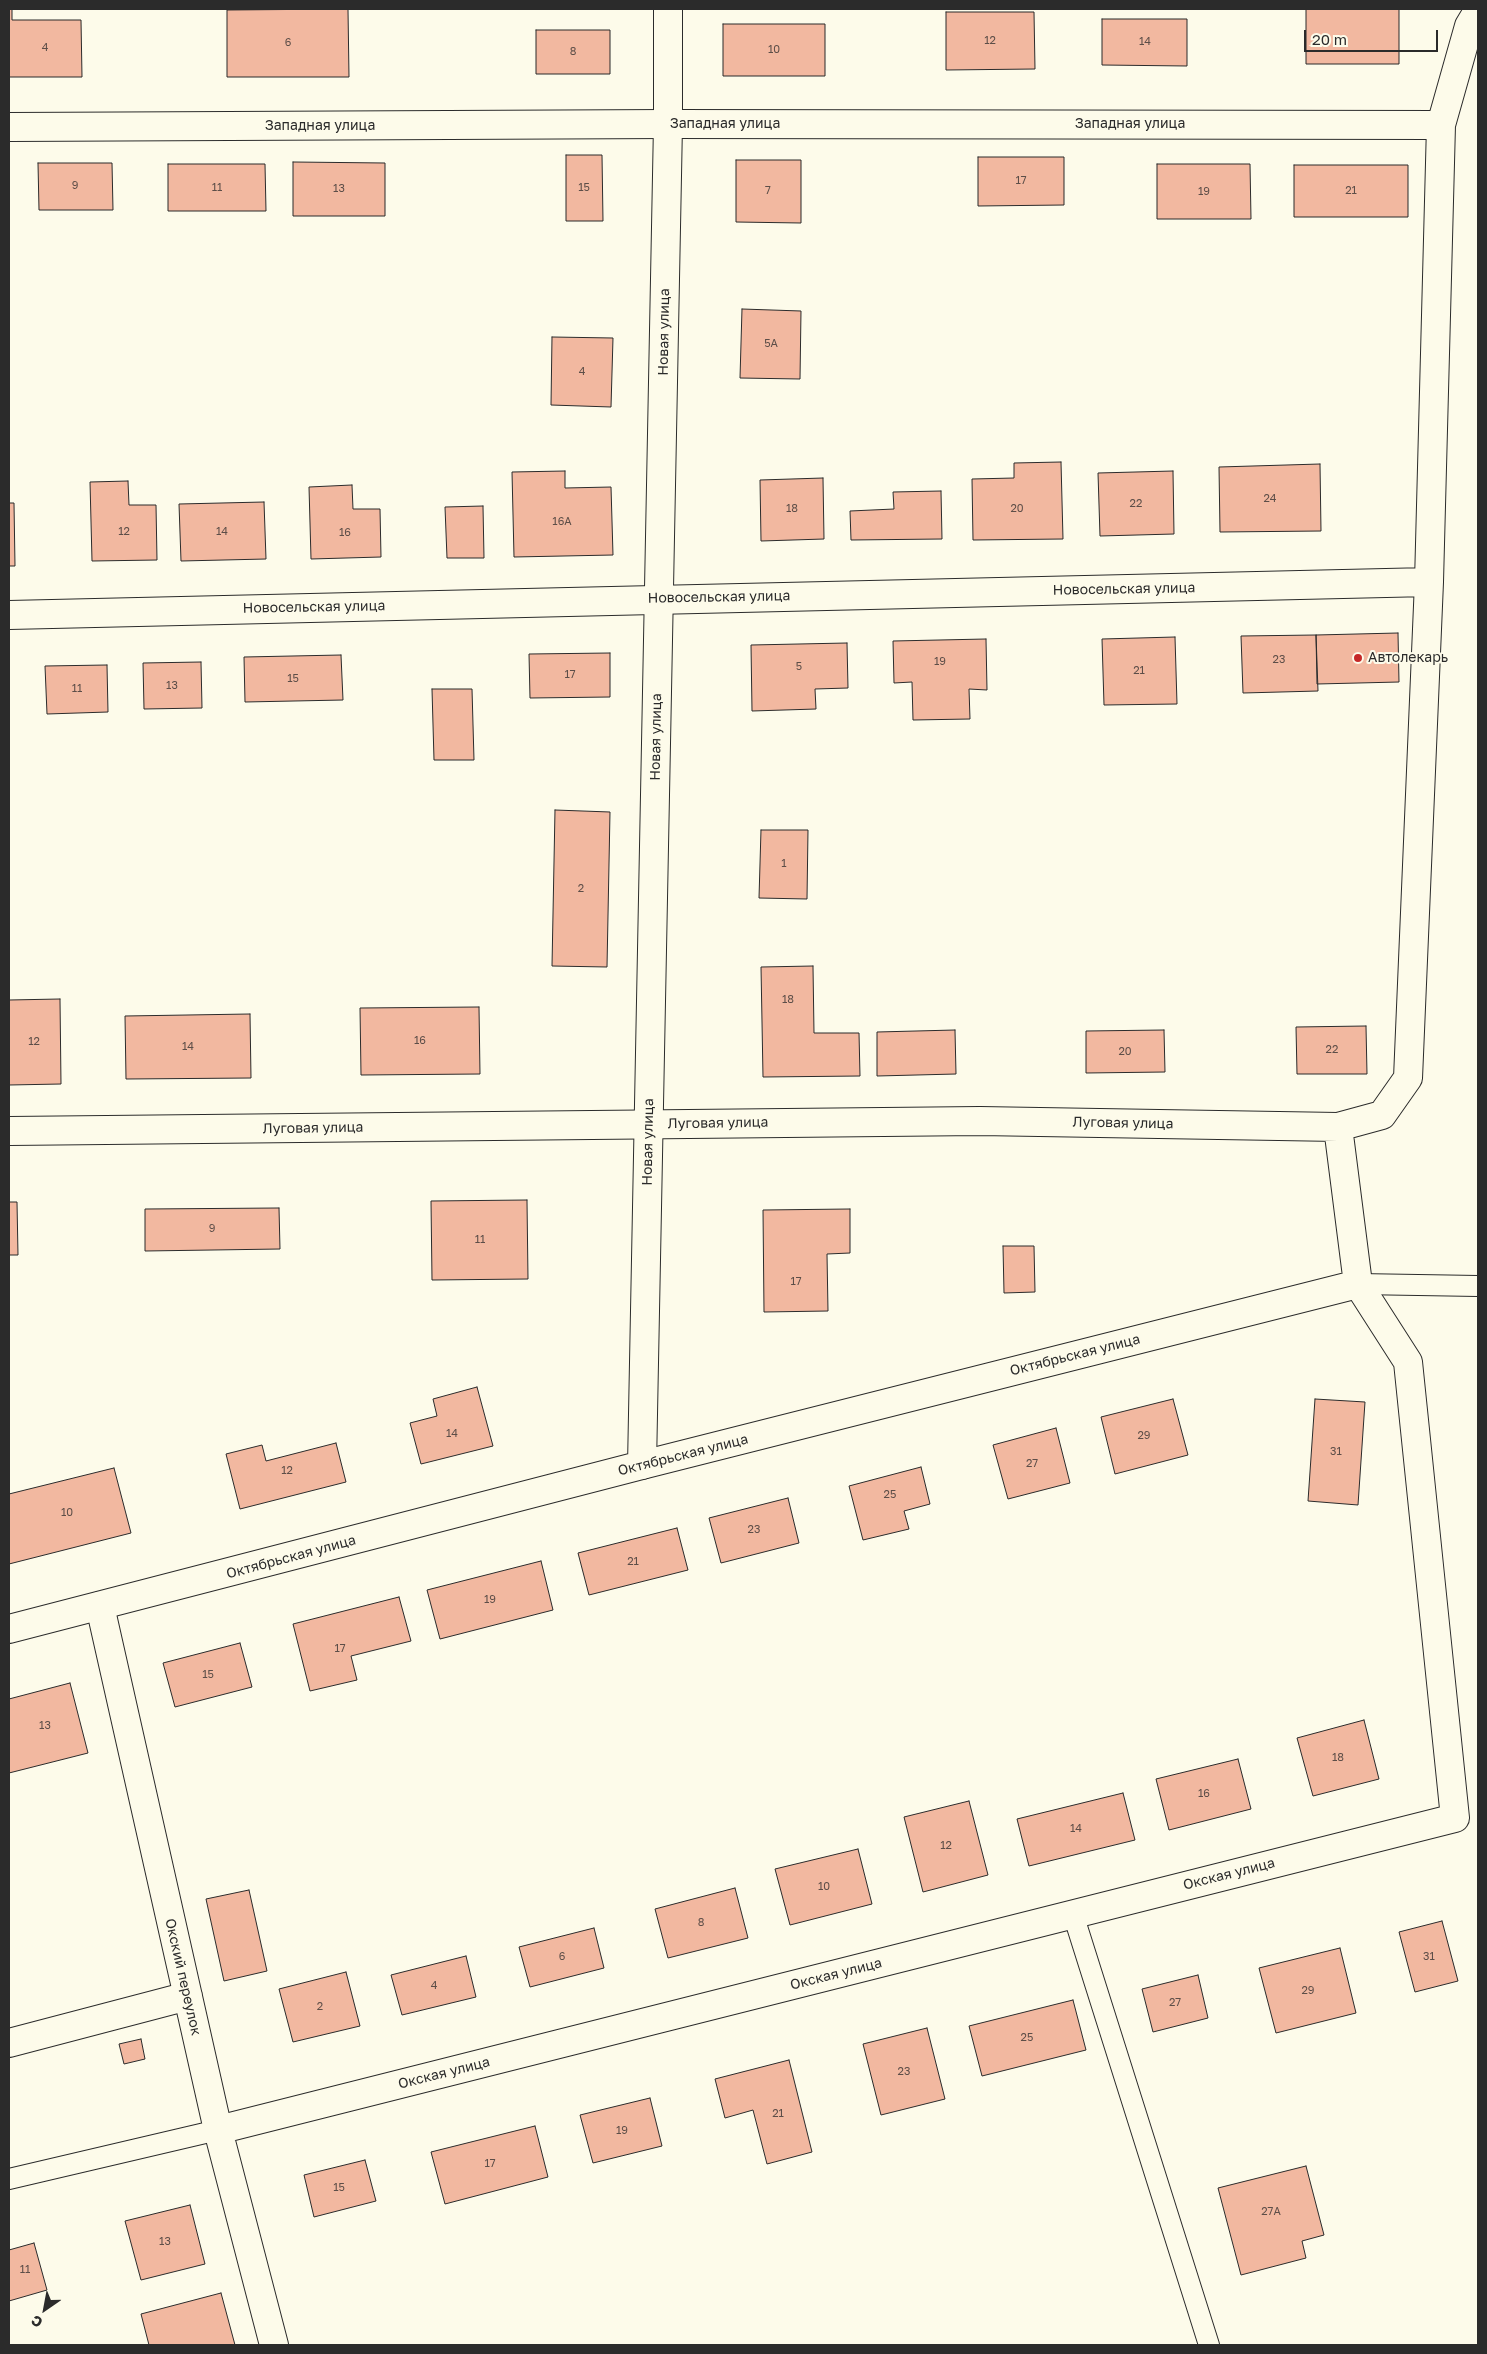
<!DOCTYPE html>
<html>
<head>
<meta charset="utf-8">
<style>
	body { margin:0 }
	#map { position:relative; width:1487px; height:2354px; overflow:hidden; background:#fdfbea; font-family:"Golos Text",sans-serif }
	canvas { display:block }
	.frame { position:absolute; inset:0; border:10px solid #2b2b2b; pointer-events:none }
	.north { position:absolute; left:20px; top:2284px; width:50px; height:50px; -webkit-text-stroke:4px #fdfbea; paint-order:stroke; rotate:213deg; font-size:14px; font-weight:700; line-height:20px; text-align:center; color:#2b2b2b }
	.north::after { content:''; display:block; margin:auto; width:18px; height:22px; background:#2b2b2b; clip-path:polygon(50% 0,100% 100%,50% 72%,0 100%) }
	.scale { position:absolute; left:1304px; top:30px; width:134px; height:22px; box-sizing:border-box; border:2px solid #2b2b2b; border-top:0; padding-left:6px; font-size:15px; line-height:18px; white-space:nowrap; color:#2b2b2b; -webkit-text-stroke:4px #fdfbea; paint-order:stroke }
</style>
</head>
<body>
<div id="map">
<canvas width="1487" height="2354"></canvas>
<div class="frame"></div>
<div class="north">С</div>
<div class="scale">20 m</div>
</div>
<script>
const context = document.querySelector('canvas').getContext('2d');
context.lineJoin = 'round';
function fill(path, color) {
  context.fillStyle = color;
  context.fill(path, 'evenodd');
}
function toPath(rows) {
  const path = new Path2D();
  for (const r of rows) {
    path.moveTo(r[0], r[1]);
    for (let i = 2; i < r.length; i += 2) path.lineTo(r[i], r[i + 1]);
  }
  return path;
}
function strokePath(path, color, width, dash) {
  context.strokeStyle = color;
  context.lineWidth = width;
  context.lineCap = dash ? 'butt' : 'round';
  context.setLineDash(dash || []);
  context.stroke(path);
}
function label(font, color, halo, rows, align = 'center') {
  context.font = font + ' "Golos Text",sans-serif';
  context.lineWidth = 4;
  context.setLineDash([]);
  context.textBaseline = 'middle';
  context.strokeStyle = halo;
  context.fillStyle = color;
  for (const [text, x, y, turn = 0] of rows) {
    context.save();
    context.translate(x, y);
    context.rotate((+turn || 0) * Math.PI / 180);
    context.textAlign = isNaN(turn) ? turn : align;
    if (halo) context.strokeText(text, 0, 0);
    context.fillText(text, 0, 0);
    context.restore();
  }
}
const building = toPath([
	[9,9,12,9,12,20,81,20,82,77,9,77,9,9],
	[348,9,349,77,227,77,227,10,348,9],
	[1306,9,1399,9,1399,64,1306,64,1306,9],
	[946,12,1034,12,1035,69,946,70,946,12],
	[1102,19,1187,19,1187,66,1102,65,1102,19],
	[723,24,825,24,825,76,723,76,723,24],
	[536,30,610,30,610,74,536,74,536,30],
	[566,155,602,155,603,221,566,221,566,155],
	[978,157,1064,157,1064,205,978,206,978,157],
	[736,160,801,160,801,223,736,222,736,160],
	[293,162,385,163,385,216,293,216,293,162],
	[38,163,112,163,113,210,39,210,38,163],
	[168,164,265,164,266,211,168,211,168,164],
	[1157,164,1250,164,1251,219,1157,219,1157,164],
	[1294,165,1408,165,1408,217,1294,217,1294,165],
	[742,309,801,311,800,379,740,378,742,309],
	[552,337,613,338,611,407,551,405,552,337],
	[1061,462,1063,539,973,540,972,479,1014,478,1014,463,1061,462],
	[1320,464,1321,531,1220,532,1219,467,1320,464],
	[565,471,565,488,611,487,613,555,514,557,512,472,565,471],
	[1173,471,1174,534,1100,536,1098,473,1173,471],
	[823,478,824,539,761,541,760,480,823,478],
	[128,481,129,505,156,505,157,560,92,561,90,482,128,481],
	[352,485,353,509,380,509,381,557,311,559,309,487,352,485],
	[941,491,942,539,851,540,850,511,894,509,893,492,941,491],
	[264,502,266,559,181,561,179,504,264,502],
	[9,503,14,503,15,566,9,566,9,503],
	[483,506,484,558,447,558,445,507,483,506],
	[1398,633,1399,682,1317,684,1316,635,1398,633],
	[1316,635,1318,691,1243,693,1241,636,1316,635],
	[1175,637,1177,704,1104,705,1102,639,1175,637],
	[986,639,987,690,969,689,970,719,913,720,912,682,894,683,893,641,986,639],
	[847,643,848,688,815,689,816,709,752,711,751,645,847,643],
	[610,653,610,697,530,698,529,654,610,653],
	[341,655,343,700,245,702,244,657,341,655],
	[201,662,202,708,144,709,143,663,201,662],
	[107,665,108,712,47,714,45,666,107,665],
	[432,689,472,689,474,760,434,760,432,689],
	[555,810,610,812,607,967,552,966,555,810],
	[761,830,808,830,807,899,759,898,761,830],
	[813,966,814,1033,859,1033,860,1076,763,1077,761,967,813,966],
	[60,999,61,1084,9,1085,9,1000,60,999],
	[479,1007,480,1074,361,1075,360,1008,479,1007],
	[250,1014,251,1078,126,1079,125,1016,250,1014],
	[1366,1026,1367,1074,1297,1074,1296,1027,1366,1026],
	[955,1030,956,1074,877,1076,877,1032,955,1030],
	[1164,1030,1165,1072,1086,1073,1086,1031,1164,1030],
	[527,1200,528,1279,432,1280,431,1201,527,1200],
	[9,1202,17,1202,18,1255,9,1255,9,1202],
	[279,1208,280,1249,145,1251,145,1209,279,1208],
	[850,1209,850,1253,827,1254,828,1311,764,1312,763,1210,850,1209],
	[1003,1246,1034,1246,1035,1292,1004,1293,1003,1246],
	[477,1387,493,1446,421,1464,410,1423,437,1416,433,1399,477,1387],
	[1173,1399,1188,1455,1115,1474,1101,1417,1173,1399],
	[1315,1399,1365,1402,1358,1505,1308,1501,1315,1399],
	[1056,1428,1070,1483,1008,1499,993,1445,1056,1428],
	[336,1443,346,1482,240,1509,226,1454,262,1445,266,1461,336,1443],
	[921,1467,930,1504,904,1511,909,1529,863,1540,849,1486,921,1467],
	[114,1468,131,1533,9,1564,9,1494,114,1468],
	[788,1498,799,1543,721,1563,709,1518,788,1498],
	[677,1528,688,1570,589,1595,578,1553,677,1528],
	[541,1561,553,1610,440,1639,427,1590,541,1561],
	[399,1597,411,1641,351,1656,357,1680,310,1691,293,1624,399,1597],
	[240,1643,252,1687,175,1707,163,1663,240,1643],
	[70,1683,88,1753,9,1773,9,1699,70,1683],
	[1364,1720,1379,1779,1313,1796,1297,1738,1364,1720],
	[1238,1759,1251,1809,1169,1830,1156,1779,1238,1759],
	[1123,1793,1135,1840,1029,1866,1017,1819,1123,1793],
	[969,1801,988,1875,923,1892,904,1817,969,1801],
	[858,1849,872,1904,790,1925,775,1869,858,1849],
	[735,1888,748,1938,668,1958,655,1909,735,1888],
	[249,1890,267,1971,224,1981,206,1899,249,1890],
	[1442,1921,1458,1981,1415,1992,1399,1932,1442,1921],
	[594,1928,604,1968,530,1987,519,1947,594,1928],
	[1340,1948,1356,2013,1276,2033,1259,1968,1340,1948],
	[466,1956,476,1997,402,2015,391,1975,466,1956],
	[346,1972,360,2026,293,2042,279,1989,346,1972],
	[1198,1975,1208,2018,1153,2032,1142,1989,1198,1975],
	[1073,2000,1086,2050,982,2076,969,2026,1073,2000],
	[927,2028,945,2099,881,2115,863,2044,927,2028],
	[141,2039,145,2059,124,2064,119,2044,141,2039],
	[789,2060,812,2152,767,2164,753,2110,725,2118,715,2079,789,2060],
	[650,2098,662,2146,593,2163,580,2115,650,2098],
	[535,2126,548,2177,445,2204,431,2152,535,2126],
	[365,2160,376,2201,314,2217,304,2175,365,2160],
	[1306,2166,1324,2235,1302,2241,1306,2258,1241,2275,1218,2188,1306,2166],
	[190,2205,205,2264,141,2280,125,2221,190,2205],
	[34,2243,47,2290,9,2301,9,2250,34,2243],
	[221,2293,235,2345,149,2345,141,2314,221,2293]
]);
fill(building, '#f2b8a0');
strokePath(building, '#2b2b2b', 1);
const lane = toPath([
	[1358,1284,1478,1286],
	[1073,1914,1209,2345],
	[9,2179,218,2130]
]);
const street = toPath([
	[9,127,668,124,1441,125],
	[9,615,1429,582],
	[9,1131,980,1121,1338,1127],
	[642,1465,1358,1284],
	[100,1606,218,2130,274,2345],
	[9,2043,188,1996],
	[218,2130,1455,1818,1408,1362,1358,1284,1338,1127,1382,1115,1408,1078,1429,582,1441,125,1469,26,1478,11]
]);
const secondary = toPath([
	[9,1629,642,1465,668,124,668,9]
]);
strokePath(lane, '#2b2b2b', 22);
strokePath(street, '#2b2b2b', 30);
strokePath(secondary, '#2b2b2b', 30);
strokePath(lane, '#fdfbea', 20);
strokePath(street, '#fdfbea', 28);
strokePath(secondary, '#fdfbea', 28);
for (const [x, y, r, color] of [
	[1358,658,5,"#c62828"]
]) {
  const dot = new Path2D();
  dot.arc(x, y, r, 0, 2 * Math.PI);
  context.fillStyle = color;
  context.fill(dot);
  strokePath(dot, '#fdfbea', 2);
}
label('11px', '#5d4e48', null, [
	["12",990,41],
	["14",1145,42],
	["6",288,43],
	["4",45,48],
	["10",774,50],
	["8",573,52],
	["17",1021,181],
	["9",75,186],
	["11",217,188],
	["15",584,188],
	["13",339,189],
	["7",768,191],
	["21",1351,191],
	["19",1204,192],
	["5А",771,344],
	["4",582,372],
	["24",1270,499],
	["22",1136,504],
	["18",792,509],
	["20",1017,509],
	["16А",562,522],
	["12",124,532],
	["14",222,532],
	["16",345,533],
	["23",1279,660],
	["19",940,662],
	["5",799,667],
	["21",1139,671],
	["17",570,675],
	["15",293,679],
	["13",172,686],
	["11",77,689],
	["1",784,864],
	["2",581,889],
	["18",788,1000],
	["16",420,1041],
	["12",34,1042],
	["14",188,1047],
	["22",1332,1050],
	["20",1125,1052],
	["9",212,1229],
	["11",480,1240],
	["17",796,1282],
	["14",452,1434],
	["29",1144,1436],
	["31",1336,1452],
	["27",1032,1464],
	["12",287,1471],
	["25",890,1495],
	["10",67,1513],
	["23",754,1530],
	["21",633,1562],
	["19",490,1600],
	["17",340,1649],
	["15",208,1675],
	["13",45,1726],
	["18",1338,1758],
	["16",1204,1794],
	["14",1076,1829],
	["12",946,1846],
	["10",824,1887],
	["8",701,1923],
	["6",562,1957],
	["31",1429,1957],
	["4",434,1986],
	["29",1308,1991],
	["27",1175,2003],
	["2",320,2007],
	["25",1027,2038],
	["23",904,2072],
	["21",778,2114],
	["19",622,2131],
	["17",490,2164],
	["15",339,2188],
	["27А",1271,2212],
	["13",165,2242],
	["11",25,2270]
]);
label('14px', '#2b2b2b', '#fdfbea', [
	["Западная улица",725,124],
	["Западная улица",1130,124],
	["Западная улица",320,126],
	["Новая улица",664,332,-89],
	["Новосельская улица",1124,589,-1],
	["Новосельская улица",719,597,-1],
	["Новосельская улица",314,607,-1],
	["Новая улица",656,737,-89],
	["Луговая улица",718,1123,-1],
	["Луговая улица",1123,1123,1],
	["Луговая улица",313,1128,-1],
	["Новая улица",648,1142,-89],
	["Октябрьская улица",1075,1355,-14],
	["Октябрьская улица",683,1455,-14],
	["Октябрьская улица",291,1557,-15],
	["Окская улица",1229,1874,-14],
	["Окская улица",836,1974,-14],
	["Окский переулок",183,1977,77],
	["Окская улица",444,2073,-14]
]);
label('14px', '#2b2b2b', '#fdfbea', [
	["Автолекарь",1368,658]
], 'left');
</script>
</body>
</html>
